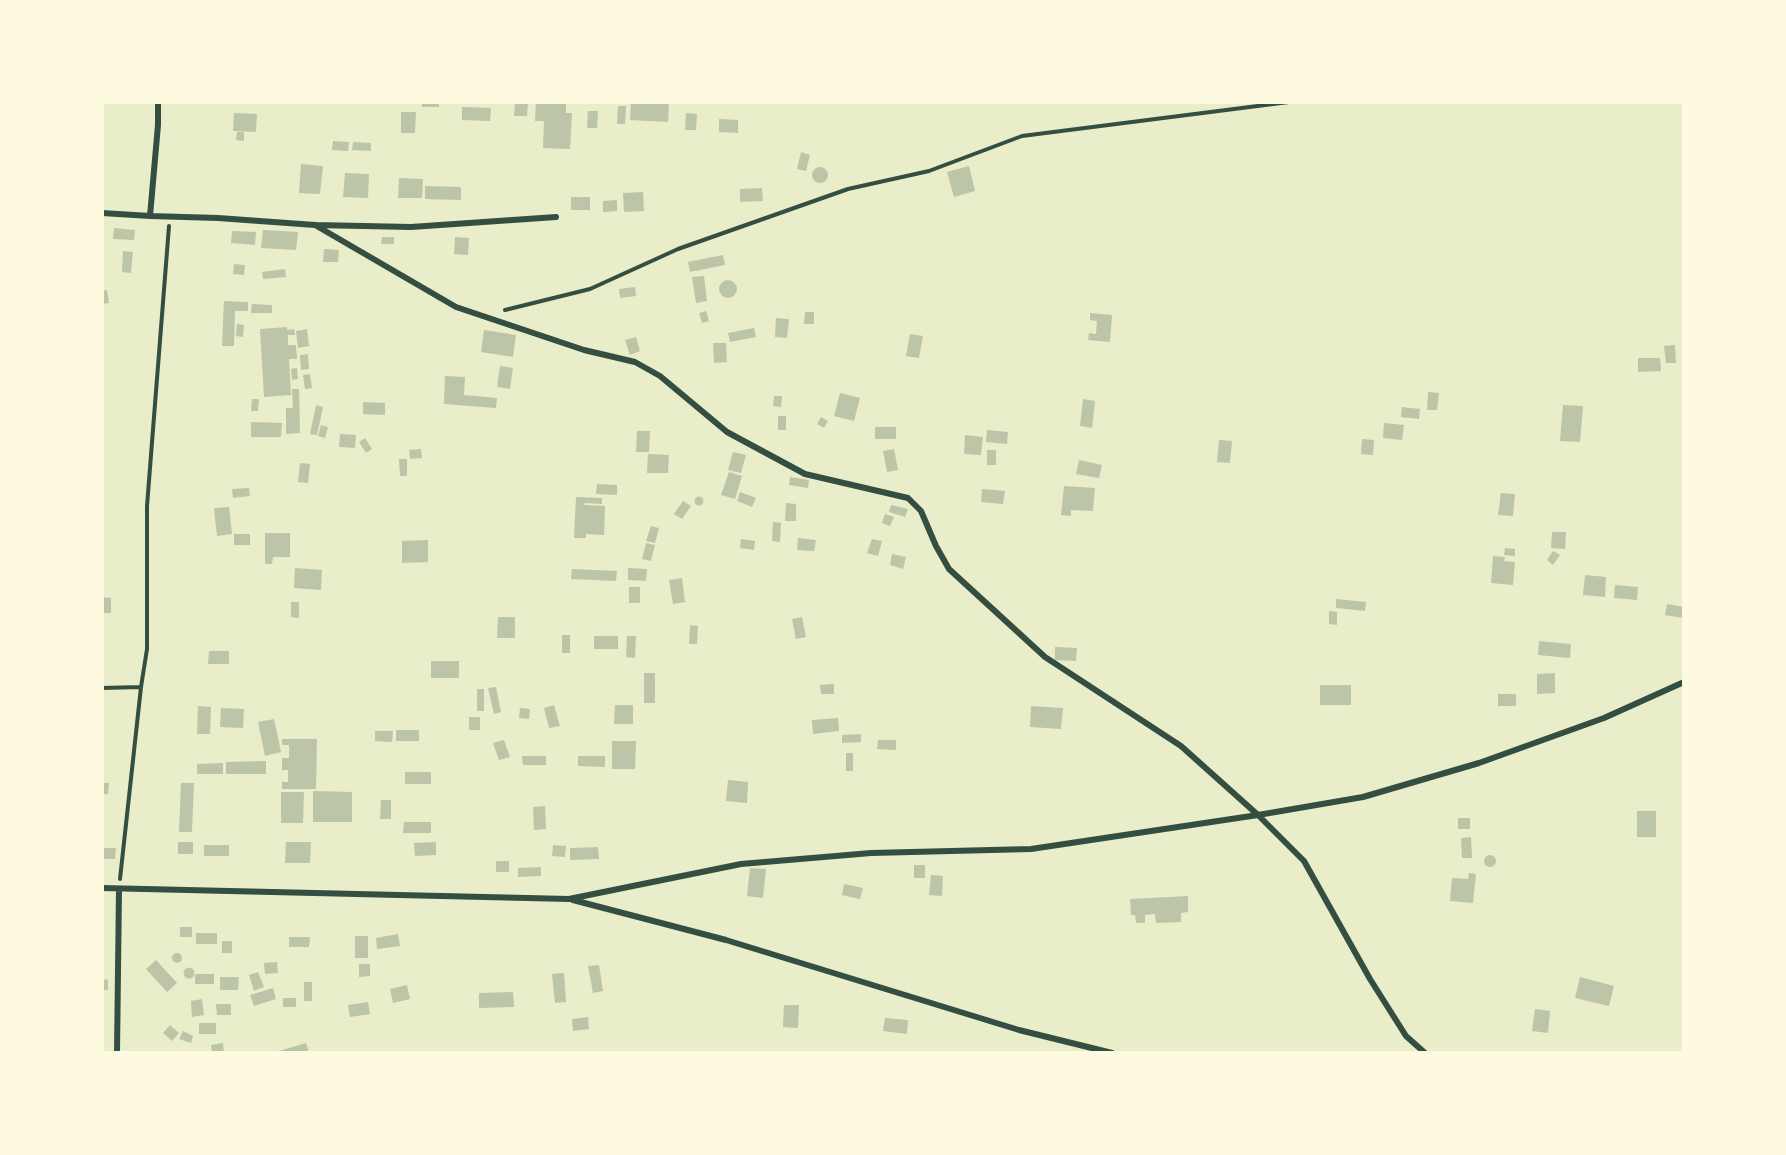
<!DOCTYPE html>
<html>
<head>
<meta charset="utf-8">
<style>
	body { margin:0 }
	#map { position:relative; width:1786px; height:1155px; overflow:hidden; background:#e9edc9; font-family:Rubik,sans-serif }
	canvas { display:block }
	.frame { position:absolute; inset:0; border:104px solid #fefae0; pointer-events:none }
</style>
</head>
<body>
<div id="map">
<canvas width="1786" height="1155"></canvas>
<div class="frame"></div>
</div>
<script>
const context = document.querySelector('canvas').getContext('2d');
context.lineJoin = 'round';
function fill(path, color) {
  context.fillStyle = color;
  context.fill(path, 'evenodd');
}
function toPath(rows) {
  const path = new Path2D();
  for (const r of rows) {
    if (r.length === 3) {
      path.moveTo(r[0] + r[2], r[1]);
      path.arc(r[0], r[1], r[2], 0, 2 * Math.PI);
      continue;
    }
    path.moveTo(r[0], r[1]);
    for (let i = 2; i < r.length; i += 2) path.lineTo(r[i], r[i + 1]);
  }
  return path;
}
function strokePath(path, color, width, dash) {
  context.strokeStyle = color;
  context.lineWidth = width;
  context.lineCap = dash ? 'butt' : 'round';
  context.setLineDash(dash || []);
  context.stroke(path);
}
fill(toPath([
	[422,102,439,102,439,107,422,107],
	[515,102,528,102,527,116,514,116],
	[536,102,566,102,566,113,572,113,570,149,543,148,544,121,535,121],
	[631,102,669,102,668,122,630,120],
	[618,106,626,106,625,124,617,124],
	[462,107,491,108,490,121,462,120],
	[588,111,598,111,597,128,587,128],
	[401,112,416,112,415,133,401,133],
	[234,113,257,114,256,132,233,131],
	[686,113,697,114,696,130,685,130],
	[719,119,738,120,738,133,719,132],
	[237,132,244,132,244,141,236,140],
	[333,141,349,142,348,151,332,150],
	[353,142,371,143,371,151,352,150],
	[801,152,810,155,806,171,797,169],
	[301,164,323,166,320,194,299,193],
	[969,166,975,191,954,197,947,172],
	[820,175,8],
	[345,173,369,174,368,198,343,197],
	[399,178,423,179,422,198,398,198],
	[425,186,461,187,461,200,425,199],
	[762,188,763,201,740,202,740,189],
	[643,192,644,211,624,212,623,193],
	[571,197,590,197,590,210,571,210],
	[617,200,617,211,603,212,603,201],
	[114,228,135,230,134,240,113,239],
	[263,230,298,232,296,250,261,248],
	[232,231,256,232,255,245,231,243],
	[382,237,394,237,394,244,381,244],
	[455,237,469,238,468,255,454,254],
	[324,249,339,250,338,262,323,262],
	[123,251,133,252,131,273,122,272],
	[723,255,725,265,690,272,688,262],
	[234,264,245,265,244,275,233,274],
	[285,269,286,277,263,279,262,272],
	[704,276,707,301,696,303,692,277],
	[728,289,9],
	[635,287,636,296,620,298,619,289],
	[107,290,109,303,102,304,102,291],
	[224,301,248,302,248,311,235,311,234,346,222,346],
	[252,304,272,305,272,313,251,313],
	[706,311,709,321,702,323,699,313],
	[805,312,814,312,814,324,804,324],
	[1090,313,1112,315,1110,342,1088,340,1089,333,1096,334,1097,321,1090,320],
	[776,318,789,319,787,338,775,337],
	[237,324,244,325,243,337,236,336],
	[287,327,287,330,294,329,295,335,288,335,288,345,296,345,297,359,289,359,291,395,264,397,260,329],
	[754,328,756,337,730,342,728,333],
	[307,329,309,346,298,348,296,331],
	[484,330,516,335,513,357,481,352],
	[910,334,923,336,919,358,906,356],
	[636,337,640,351,630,355,625,340],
	[713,343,726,343,727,362,714,363],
	[1675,345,1676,363,1666,363,1664,346],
	[308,354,309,369,301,370,300,355],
	[1638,358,1660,358,1661,371,1638,372],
	[500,366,513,368,510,389,497,387],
	[297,368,298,379,292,380,291,369],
	[310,374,312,388,305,389,303,375],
	[445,376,465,377,464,395,497,398,496,408,444,404],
	[292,389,299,389,300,433,286,434,286,408,293,408],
	[1428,392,1439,393,1437,410,1427,410],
	[840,393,860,398,854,421,834,416],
	[774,396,782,396,781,407,773,406],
	[252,399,259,399,258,411,251,411],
	[1083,399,1095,401,1092,428,1080,426],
	[363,402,385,403,385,415,363,414],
	[316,405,323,407,317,435,310,434],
	[1563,405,1583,406,1580,442,1560,441],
	[1402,407,1420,409,1419,419,1401,417],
	[778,416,786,416,786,430,778,430],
	[821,417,828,421,824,428,817,424],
	[251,422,282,423,281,437,251,437],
	[1384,423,1404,425,1402,440,1383,438],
	[321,425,328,427,325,438,318,436],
	[875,427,896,427,896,439,875,439],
	[987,430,1008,432,1007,444,986,442],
	[637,431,650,431,649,452,636,452],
	[340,434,356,435,355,448,339,447],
	[965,435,983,437,981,455,964,454],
	[365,438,372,449,366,453,359,442],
	[1362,439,1374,440,1373,455,1361,454],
	[1219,440,1232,441,1230,463,1217,462],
	[421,449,422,458,410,459,409,450],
	[894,449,898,470,887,472,883,451],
	[987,450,996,450,996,465,987,465],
	[733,452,746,455,741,473,728,470],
	[648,454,669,455,668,473,647,473],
	[399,459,407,459,407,476,400,476],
	[1079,460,1102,465,1099,478,1076,474],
	[300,463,310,464,308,483,298,482],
	[729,472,742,476,735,499,721,495],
	[790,477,809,480,808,488,789,485],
	[597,484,617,485,617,495,596,494],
	[1064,486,1095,488,1093,511,1071,510,1071,516,1061,515],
	[249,488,250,496,233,498,232,489],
	[982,489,1005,491,1003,504,981,502],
	[740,492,756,498,752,507,737,501],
	[1501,493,1515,494,1513,516,1498,515],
	[699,501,4.5],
	[576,497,602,498,602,504,585,503,584,505,605,506,604,535,586,534,586,538,574,538],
	[683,501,691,506,682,519,674,514],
	[786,503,796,504,796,521,785,521],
	[891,505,908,509,905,517,889,512],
	[229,507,232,534,217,536,214,508],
	[885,514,894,517,890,526,882,523],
	[773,522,781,523,780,542,772,541],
	[651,526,659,528,655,543,646,541],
	[1552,532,1566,532,1565,549,1551,548],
	[265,533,290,533,290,557,273,557,272,564,265,564],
	[234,534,250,534,250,545,234,545],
	[798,538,816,540,814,551,797,550],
	[741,539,755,541,754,550,740,548],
	[872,539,882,541,878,556,867,553],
	[428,540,428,562,402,563,402,541],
	[646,543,655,545,651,561,642,559],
	[1505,548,1515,549,1515,556,1504,555],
	[1553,551,1560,555,1553,565,1547,560],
	[892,554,906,557,903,569,890,565],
	[1493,556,1505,557,1504,561,1515,562,1513,585,1491,583],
	[295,568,322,570,321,590,294,588],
	[628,568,647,569,646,581,628,580],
	[572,569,617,571,616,581,571,579],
	[1585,575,1606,577,1605,597,1583,595],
	[682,578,685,602,673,604,669,580],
	[1615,585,1638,587,1637,600,1614,598],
	[629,587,640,587,640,603,629,603],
	[102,597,111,598,111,613,102,613],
	[1336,599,1366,602,1365,611,1336,608],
	[291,602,299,602,299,618,291,617],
	[1667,604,1684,607,1684,618,1665,615],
	[1329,611,1337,612,1337,625,1329,624],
	[498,617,515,617,515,638,497,638],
	[802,617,806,637,796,639,792,619],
	[690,625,698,626,697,644,689,644],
	[562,635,570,635,570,653,562,653],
	[594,636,618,636,618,649,594,649],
	[627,636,636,636,635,658,626,657],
	[1539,641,1571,644,1570,658,1538,655],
	[1055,647,1077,648,1076,661,1055,660],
	[209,651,229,651,229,664,208,664],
	[431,661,459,661,459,678,431,678],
	[644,673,655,673,655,703,644,703],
	[1555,673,1555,693,1537,694,1537,674],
	[834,684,834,694,821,694,820,685],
	[1320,685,1351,685,1351,705,1320,705],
	[496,687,501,712,494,714,488,688],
	[477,689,484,689,484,711,477,711],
	[1498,694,1516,694,1516,706,1498,706],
	[554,705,560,726,549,728,544,708],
	[615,705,633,705,633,724,614,724],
	[198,706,211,707,210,734,197,734],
	[1031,706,1063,708,1061,729,1030,727],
	[221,708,244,709,243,728,220,727],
	[520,708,530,709,529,719,519,718],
	[469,717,480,717,480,730,469,730],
	[838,718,839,731,813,734,812,720],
	[274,719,281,752,265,756,258,722],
	[396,730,419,730,419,741,396,741],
	[375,731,393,731,392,742,375,741],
	[861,734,861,742,842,743,842,735],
	[282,739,317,739,316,789,282,789,282,782,288,782,288,770,282,770,282,758,289,758,289,745,282,745],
	[504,740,510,757,499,760,493,743],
	[878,740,896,740,896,750,877,749],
	[612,741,636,741,635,769,612,769],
	[846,753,853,753,853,771,846,771],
	[522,756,546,756,546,765,523,765],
	[578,756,605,756,605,767,578,766],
	[266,761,266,774,226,774,226,762],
	[223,763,223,774,197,774,197,764],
	[405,772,431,772,431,784,405,784],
	[728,780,748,782,747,803,726,801],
	[102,783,109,783,108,794,102,794],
	[181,783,194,783,192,832,179,832],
	[313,791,352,792,352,822,313,822],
	[281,792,304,792,303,823,281,823],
	[381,800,391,800,391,819,380,819],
	[545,806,546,829,534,830,533,807],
	[1637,811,1656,811,1656,837,1637,837],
	[1458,818,1470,818,1470,829,1458,829],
	[404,822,431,822,431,833,403,833],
	[1471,837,1472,858,1462,858,1461,838],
	[178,842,193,842,193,854,178,854],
	[286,842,311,842,310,863,285,863],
	[436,842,436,855,415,856,414,843],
	[204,845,229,845,229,856,204,856],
	[553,845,566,846,565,857,552,856],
	[598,847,599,859,570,860,570,848],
	[104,848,116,848,115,859,104,859],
	[1490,861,6],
	[496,861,509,861,509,872,496,872],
	[914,865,925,865,925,878,914,878],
	[541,867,541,876,518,877,518,868],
	[750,868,766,869,763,898,747,896],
	[1469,873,1476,874,1473,903,1450,901,1452,878,1468,879],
	[931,875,943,876,942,896,929,895],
	[844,884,863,888,860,899,842,895],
	[1188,896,1188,912,1181,913,1181,922,1156,923,1155,914,1145,915,1145,923,1136,923,1135,915,1131,915,1130,899],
	[180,927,192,927,192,937,180,937],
	[196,933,217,933,217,944,196,944],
	[398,934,400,946,377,949,376,938],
	[355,936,368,936,368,958,355,958],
	[289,937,310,937,309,947,289,947],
	[222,941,232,941,232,953,222,953],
	[177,958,5],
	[156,960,177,983,167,992,146,969],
	[277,962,278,973,265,974,264,963],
	[359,964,370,964,370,976,359,977],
	[599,965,603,991,593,993,588,966],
	[189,973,5.5],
	[258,972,264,987,254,991,249,975],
	[564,973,566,1002,555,1003,552,974],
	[195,974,214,974,214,984,195,984],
	[220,977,239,977,238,990,220,990],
	[1580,977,1614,986,1609,1006,1575,998],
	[102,979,108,980,108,990,102,990],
	[304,982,312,982,312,1001,304,1001],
	[407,985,410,999,393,1003,390,989],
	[273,988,276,999,254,1006,250,995],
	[513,992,514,1007,479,1008,479,993],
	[283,998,296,998,296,1007,283,1007],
	[202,999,204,1015,192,1017,191,1001],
	[368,1002,370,1014,350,1017,348,1005],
	[216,1004,231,1004,231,1015,217,1015],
	[784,1005,799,1005,798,1028,783,1027],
	[1535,1009,1550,1011,1548,1033,1532,1031],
	[588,1017,589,1029,573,1031,572,1019],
	[885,1018,908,1020,907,1034,883,1031],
	[199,1023,216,1023,216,1034,199,1034],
	[170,1025,179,1033,172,1041,163,1033],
	[183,1031,193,1036,191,1043,179,1039],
	[223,1043,224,1053,212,1053,211,1045],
	[306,1043,309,1053,279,1053,279,1051]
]), '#bcc5a7');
strokePath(toPath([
	[505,310,590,289,678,249,848,189,929,171,1022,136,1289,102],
	[102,688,141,687],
	[120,879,141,687,147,649,147,506,169,226]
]), '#344e41', 4);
strokePath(toPath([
	[102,213,150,216,218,218,315,225,411,227,556,217],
	[150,216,158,125,158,102],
	[315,225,456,307,584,350,635,362,660,376,727,432,805,474,908,498,921,511,936,546,949,569,1045,657,1181,746,1258,815,1304,861,1370,979,1406,1036,1425,1053],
	[102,888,569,899,741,864,871,853,1031,849,1258,815,1363,797,1479,763,1604,718,1684,682],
	[573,900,726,940,1019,1030,1112,1053],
	[117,1053,119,889]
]), '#344e41', 6);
</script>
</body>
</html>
